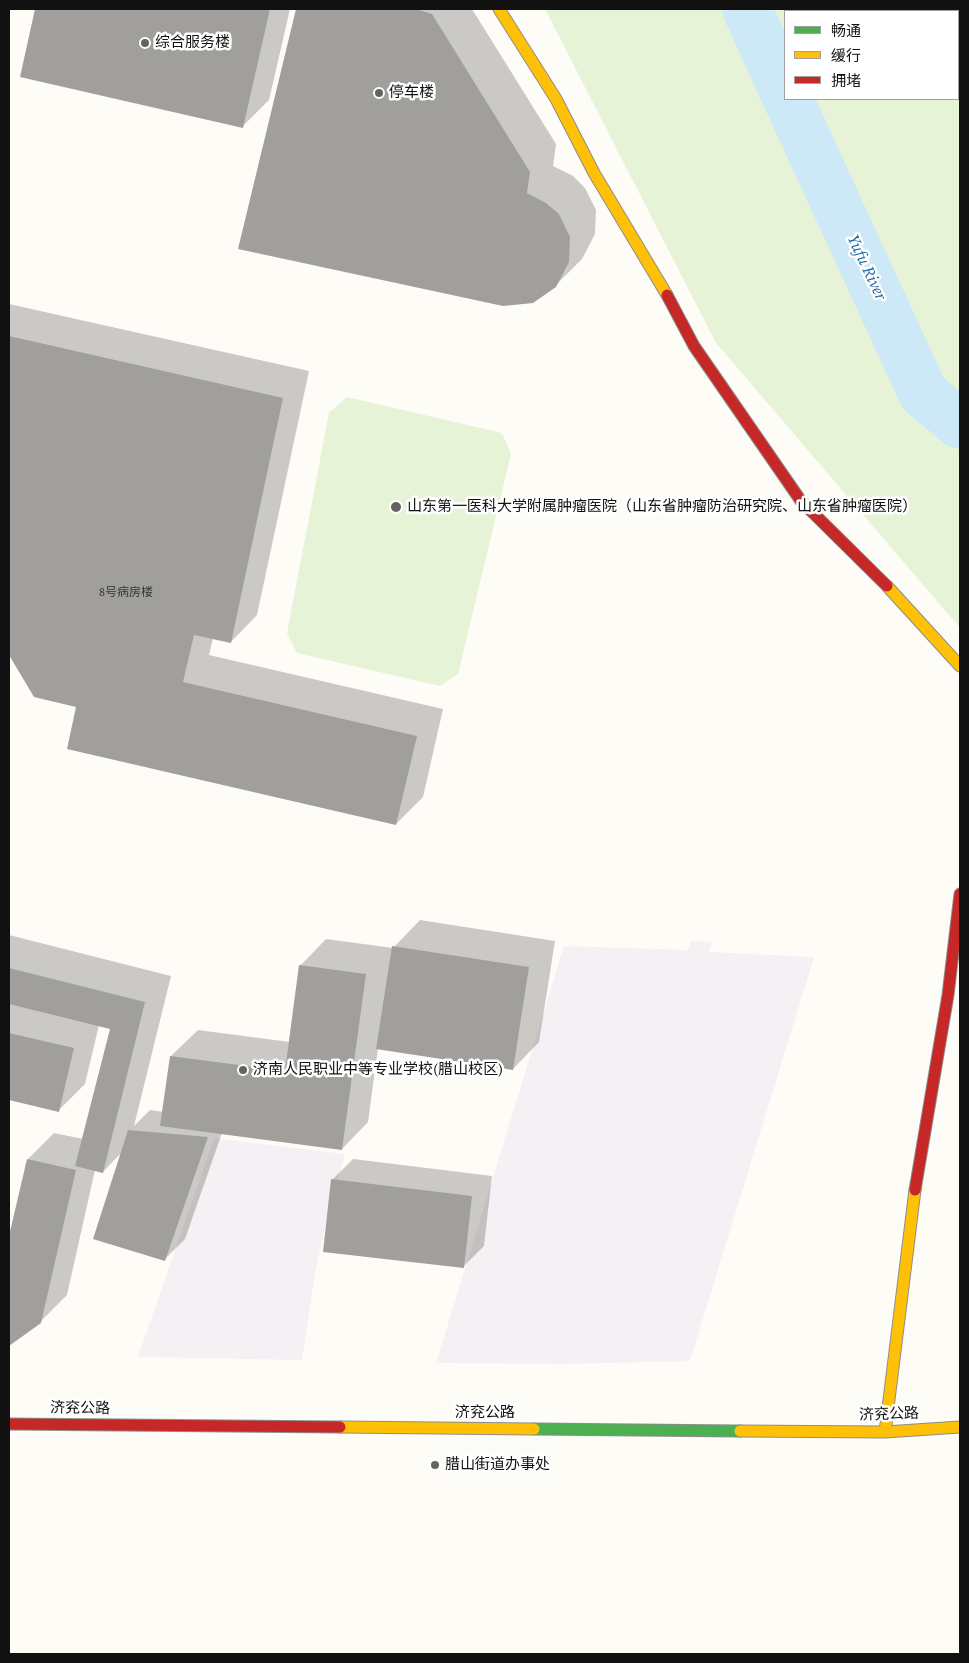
<!DOCTYPE html>
<html>
<head>
<meta charset="utf-8">
<style>
	body { margin:0 }
	#map { position:relative; width:969px; height:1663px; overflow:hidden; background:#fdfcf7; font-family:"Source Serif 4","Noto Sans SC",serif }
	canvas { display:block }
	.frame { position:absolute; inset:0; border:10px solid #111; pointer-events:none }
	.legend { position:absolute; left:784px; top:10px; width:175px; height:90px; box-sizing:border-box; background:#fff; border:1px solid #a0a0a0; margin:0; padding:6px 9px; list-style:none; font-size:15px; color:#111 }
	.legend li { display:flex; align-items:center; gap:10px; height:25px }
	.legend b { width:25px; border:1px solid #a0a0a0 }
</style>
</head>
<body>
<div id="map">
<canvas width="969" height="1663"></canvas>
<div class="frame"></div>
<ul class="legend">
<li><b style="height:6px;background:#4caf50"></b>畅通</li>
<li><b style="height:6px;background:#ffc107"></b>缓行</li>
<li><b style="height:6px;background:#c62828"></b>拥堵</li>
</ul>
</div>
<script>
const context = document.querySelector('canvas').getContext('2d');
context.lineJoin = 'round';
function fill(path, color) {
  context.fillStyle = color;
  context.fill(path, 'evenodd');
}
function toPath(rows) {
  const path = new Path2D();
  for (const r of rows) {
    path.moveTo(r[0], r[1]);
    for (let i = 2; i < r.length; i += 2) path.lineTo(r[i], r[i + 1]);
  }
  return path;
}
function strokePath(path, color, width, dash) {
  context.strokeStyle = color;
  context.lineWidth = width;
  context.lineCap = dash ? 'butt' : 'round';
  context.setLineDash(dash || []);
  context.stroke(path);
}
function label(font, color, halo, rows, align = 'center') {
  context.font = font + ' "Source Serif 4","Noto Sans SC",serif';
  context.lineWidth = 5;
  context.setLineDash([]);
  context.textBaseline = 'middle';
  context.strokeStyle = halo;
  context.fillStyle = color;
  for (const [text, x, y, turn = 0] of rows) {
    context.save();
    context.translate(x, y);
    context.rotate((+turn || 0) * Math.PI / 180);
    context.textAlign = isNaN(turn) ? turn : align;
    if (halo) context.strokeText(text, 0, 0);
    context.fillText(text, 0, 0);
    context.restore();
  }
}
fill(toPath([
	[691,941,712,942,709,952,814,957,690,1361,566,1364,436,1363,564,946,688,950],
	[214,1138,345,1154,328,1215,315,1273,302,1360,138,1357]
]), '#f5f0f3');
fill(toPath([
	[545,9,960,9,960,628,716,343],
	[785,11,958,11,958,99,785,99],
	[347,397,502,433,511,454,458,674,440,686,297,653,287,633,329,413]
]), '#e7f3d7');
fill(toPath([
	[37,9,290,9,269,100,242,127,21,76],
	[298,9,472,9,556,144,553,166,573,176,585,188,596,210,595,234,582,259,555,286,239,249],
	[9,304,309,371,257,615,231,642,213,638,209,655,443,709,423,797,396,824,77,706,34,696,9,653],
	[420,920,555,941,539,1042,513,1069,378,1048,368,1122,342,1149,222,1133,185,1239,165,1259,122,1152,103,1172,95,1170,67,1295,40,1322,9,1345,9,1241,28,1159,54,1133,83,1139,111,1028,99,1025,85,1084,58,1111,9,1099,9,935,171,976,134,1126,150,1110,164,1112,171,1056,198,1030,290,1042,300,966,326,939,393,948],
	[353,1159,492,1176,484,1246,463,1267,332,1180]
]), '#0003');
strokePath(toPath([
	[747,9,785,93],
	[788,99,923,393,960,424]
]), '#cde8f7', 50);
fill(toPath([
	[35,9,270,9,243,128,20,77],
	[296,9,416,9,432,14,530,172,527,193,546,203,559,214,570,237,569,262,556,287,533,303,503,306,238,249],
	[9,336,283,398,231,643,194,635,183,682,417,736,396,825,67,749,76,707,34,697,9,655],
	[392,946,529,967,513,1070,376,1049],
	[299,965,366,974,342,1150,160,1126,170,1056,285,1071],
	[9,968,145,1002,103,1173,75,1166,110,1029,9,1004],
	[9,1033,74,1048,59,1112,9,1100],
	[128,1130,208,1137,165,1261,93,1239],
	[27,1159,76,1170,41,1323,9,1346,9,1236],
	[331,1179,472,1196,464,1268,323,1252]
]), '#a19f9c');
const fast = toPath([
	[534,1429,740,1431]
]);
const slow = toPath([
	[499,9,556,99,594,173,667,295],
	[887,586,960,666],
	[340,1427,534,1429],
	[740,1431,885,1432,960,1427],
	[885,1432,915,1190]
]);
const jam = toPath([
	[667,295,694,346,801,501,887,586],
	[915,1190,948,995,960,894],
	[9,1424,340,1427]
]);
strokePath(fast, '#8e8d8b', 13);
strokePath(slow, '#8e8d8b', 13);
strokePath(jam, '#8e8d8b', 13);
strokePath(fast, '#4caf50', 11);
strokePath(slow, '#ffc107', 11);
strokePath(jam, '#c62828', 11);
for (const [x, y, r, color] of [
	[145,43,5,"#646362"],
	[379,93,5,"#646362"],
	[396,507,6,"#646362"],
	[243,1070,5,"#646362"],
	[435,1465,5,"#646362"]
]) {
  const dot = new Path2D();
  dot.arc(x, y, r, 0, 2 * Math.PI);
  context.fillStyle = color;
  context.fill(dot);
  strokePath(dot, '#fff', 2);
}
label('12px', '#353434', null, [
	["8号病房楼",126,593]
]);
label('15px', '#111', '#fff', [
	["综合服务楼",155,43],
	["停车楼",389,93],
	["山东第一医科大学附属肿瘤医院（山东省肿瘤防治研究院、山东省肿瘤医院）",407,507],
	["济南人民职业中等专业学校(腊山校区)",253,1070],
	["腊山街道办事处",445,1465]
], 'left');
label('15px', '#111', '#fff', [
	["济兖公路",80,1409,1],
	["济兖公路",485,1413],
	["济兖公路",889,1415,-2]
]);
label('italic 16px', '#1768a6', '#fff', [
	["Yufu River",866,268,65]
]);
</script>
</body>
</html>
